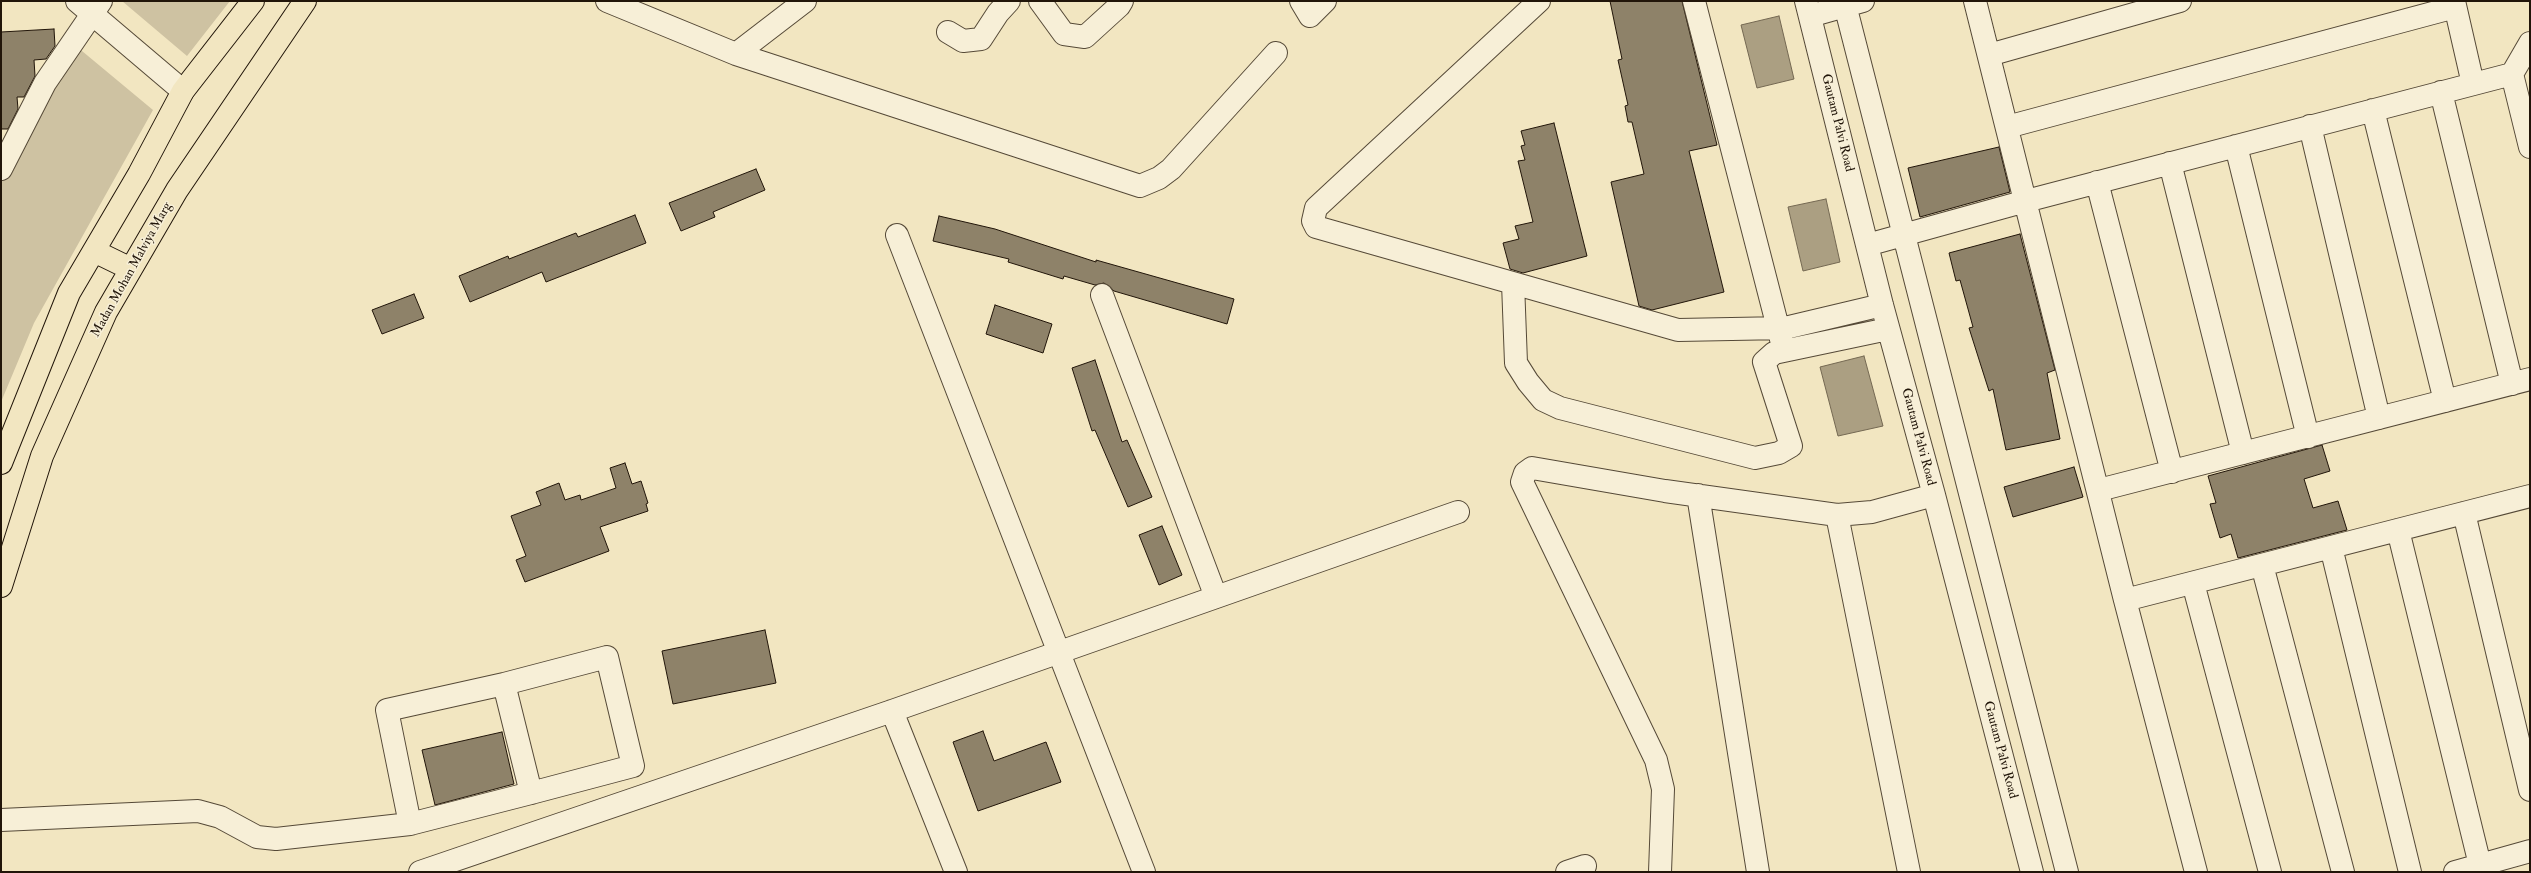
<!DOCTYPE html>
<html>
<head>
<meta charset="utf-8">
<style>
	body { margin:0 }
	#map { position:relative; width:2531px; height:873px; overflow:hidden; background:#f2e6c1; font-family:"IM FELL Double Pica",serif }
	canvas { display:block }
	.frame { position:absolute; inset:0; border:2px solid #211509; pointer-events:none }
</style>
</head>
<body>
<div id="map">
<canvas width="2531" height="873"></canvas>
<div class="frame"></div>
</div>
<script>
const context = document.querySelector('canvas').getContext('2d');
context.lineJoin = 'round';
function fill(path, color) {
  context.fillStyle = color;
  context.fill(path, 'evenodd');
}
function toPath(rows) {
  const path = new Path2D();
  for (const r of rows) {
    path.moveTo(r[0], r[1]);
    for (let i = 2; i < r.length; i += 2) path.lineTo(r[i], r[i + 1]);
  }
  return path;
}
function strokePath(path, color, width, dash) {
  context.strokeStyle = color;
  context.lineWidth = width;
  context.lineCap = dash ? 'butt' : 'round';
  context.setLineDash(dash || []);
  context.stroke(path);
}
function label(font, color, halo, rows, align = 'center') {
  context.font = font + ' "IM FELL Double Pica",serif';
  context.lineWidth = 3;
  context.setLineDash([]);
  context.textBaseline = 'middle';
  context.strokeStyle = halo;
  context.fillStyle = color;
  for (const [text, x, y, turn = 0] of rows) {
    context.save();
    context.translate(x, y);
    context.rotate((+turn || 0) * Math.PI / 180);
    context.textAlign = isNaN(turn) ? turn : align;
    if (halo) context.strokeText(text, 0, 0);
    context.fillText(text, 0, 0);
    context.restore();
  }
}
fill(toPath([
	[122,1,230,1,187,56],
	[76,46,153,110,34,323,1,402,1,182,15,151]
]), '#cec2a2');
const water = toPath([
	[1779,16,1794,79,1757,88,1741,25,1779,16],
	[1826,199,1840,262,1803,271,1788,207,1826,199],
	[1864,356,1883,426,1838,436,1820,367,1864,356]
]);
fill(water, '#ab9f82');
strokePath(water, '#746852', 1);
const building = toPath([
	[1610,1,1682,1,1717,145,1689,151,1724,292,1652,310,1639,306,1611,182,1644,174,1632,122,1628,122,1625,106,1628,105,1618,60,1622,59,1610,1],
	[54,29,55,46,46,59,34,60,35,76,24,97,17,97,18,109,8,129,1,129,1,32,54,29],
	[1554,123,1587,256,1523,273,1510,269,1503,243,1519,239,1515,226,1533,222,1518,161,1525,160,1521,146,1525,145,1521,131,1554,123],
	[1999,147,2010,192,1920,217,1908,168,1999,147],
	[756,169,765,190,713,212,715,217,681,231,669,203,756,169],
	[635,215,646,243,546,282,542,272,470,302,459,276,508,256,509,259,576,233,578,237,635,215],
	[939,216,995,229,1096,262,1096,260,1234,299,1227,324,1114,291,1104,283,1095,285,1064,276,1063,279,1008,262,1009,259,933,241,939,216],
	[2020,234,2055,370,2047,373,2060,439,2006,450,1993,389,1989,391,1969,328,1973,327,1960,280,1956,281,1949,253,2020,234],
	[414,294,424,318,382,334,372,310,414,294],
	[995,305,1052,324,1043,353,986,334,995,305],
	[1095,360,1122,442,1127,440,1152,497,1128,507,1095,430,1092,431,1072,368,1095,360],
	[2322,445,2330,471,2304,479,2313,508,2338,501,2347,530,2238,558,2231,534,2220,538,2210,504,2216,503,2208,476,2322,445],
	[625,463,632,484,641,481,648,503,646,504,648,511,600,527,609,551,525,582,516,560,526,556,511,516,541,505,536,492,559,483,565,500,580,495,581,500,616,488,610,468,625,463],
	[2074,467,2083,497,2013,517,2004,487,2074,467],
	[1162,526,1182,575,1159,585,1139,535,1162,526],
	[765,630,776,683,673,704,662,651,765,630],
	[983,731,994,761,1046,742,1061,782,978,811,953,742,983,731],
	[502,732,514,784,435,805,422,750,502,732]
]);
fill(building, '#8e8269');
strokePath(building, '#211509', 1);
const minor = toPath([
	[77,1,183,91],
	[607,1,736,54,1140,186,1159,178,1171,169,1276,53],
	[1040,1,1064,34,1085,37,1119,6,1122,1],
	[1301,1,1310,16,1325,1],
	[1539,1,1316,208,1313,221,1316,227,1678,330,1785,328,1882,305],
	[1694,1,1782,343],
	[1806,1,1882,305,1934,495,2032,872],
	[1844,1,2067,872],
	[1975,1,2125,600,2196,872],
	[2454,1,2473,84],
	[1810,16,1863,1],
	[948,32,963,41,981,39,998,13,1009,1],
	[736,54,805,1],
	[1989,55,2180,1],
	[2512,74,2530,147],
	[2441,92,2512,384],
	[2373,110,2445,401],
	[2310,126,2379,418],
	[2007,127,2455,7],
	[2236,146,2308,437],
	[2170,163,2243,453],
	[1,169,45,83,101,1],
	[2097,182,2172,472],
	[897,235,1144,872],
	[1867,245,2026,201,2512,74,2530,43],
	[1513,283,1516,363,1528,382,1543,400,1560,408,1755,458,1779,453,1791,446,1764,362,1774,353,1888,329],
	[1102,295,1216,597],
	[2099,490,2530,379],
	[1698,495,1758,872],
	[2464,513,2530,790],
	[1837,515,1909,872],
	[2398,530,2480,865],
	[2331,547,2410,872],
	[2262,565,2343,872],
	[2193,583,2270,872],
	[2125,600,2530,496],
	[504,684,531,793],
	[892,711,956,872],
	[1,820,198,811,220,817,257,837,276,839,410,824,531,793,633,766,607,657,504,684,387,710,410,824],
	[420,872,892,711,1458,512],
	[1567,872,1585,866],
	[1660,872,1663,789,1656,760,1522,482,1525,473,1532,468,1665,491,1837,515,1872,512,1934,495],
	[2455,872,2530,851]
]);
const major = toPath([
	[94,251,131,269],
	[1,463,69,293,139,174,183,91,253,1],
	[1,586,42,456,106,312,177,190,305,1]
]);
strokePath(minor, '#554937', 24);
strokePath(major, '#211509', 24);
strokePath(minor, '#f7efd7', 22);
strokePath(major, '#f2e6c1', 22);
label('13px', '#211509', '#f7efd7', [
	["Gautam Palvi Road",1837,123,76],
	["Madan Mohan Malviya Marg",132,270,-61],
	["Gautam Palvi Road",1918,437,75],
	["Gautam Palvi Road",2000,750,75]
]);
</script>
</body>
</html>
